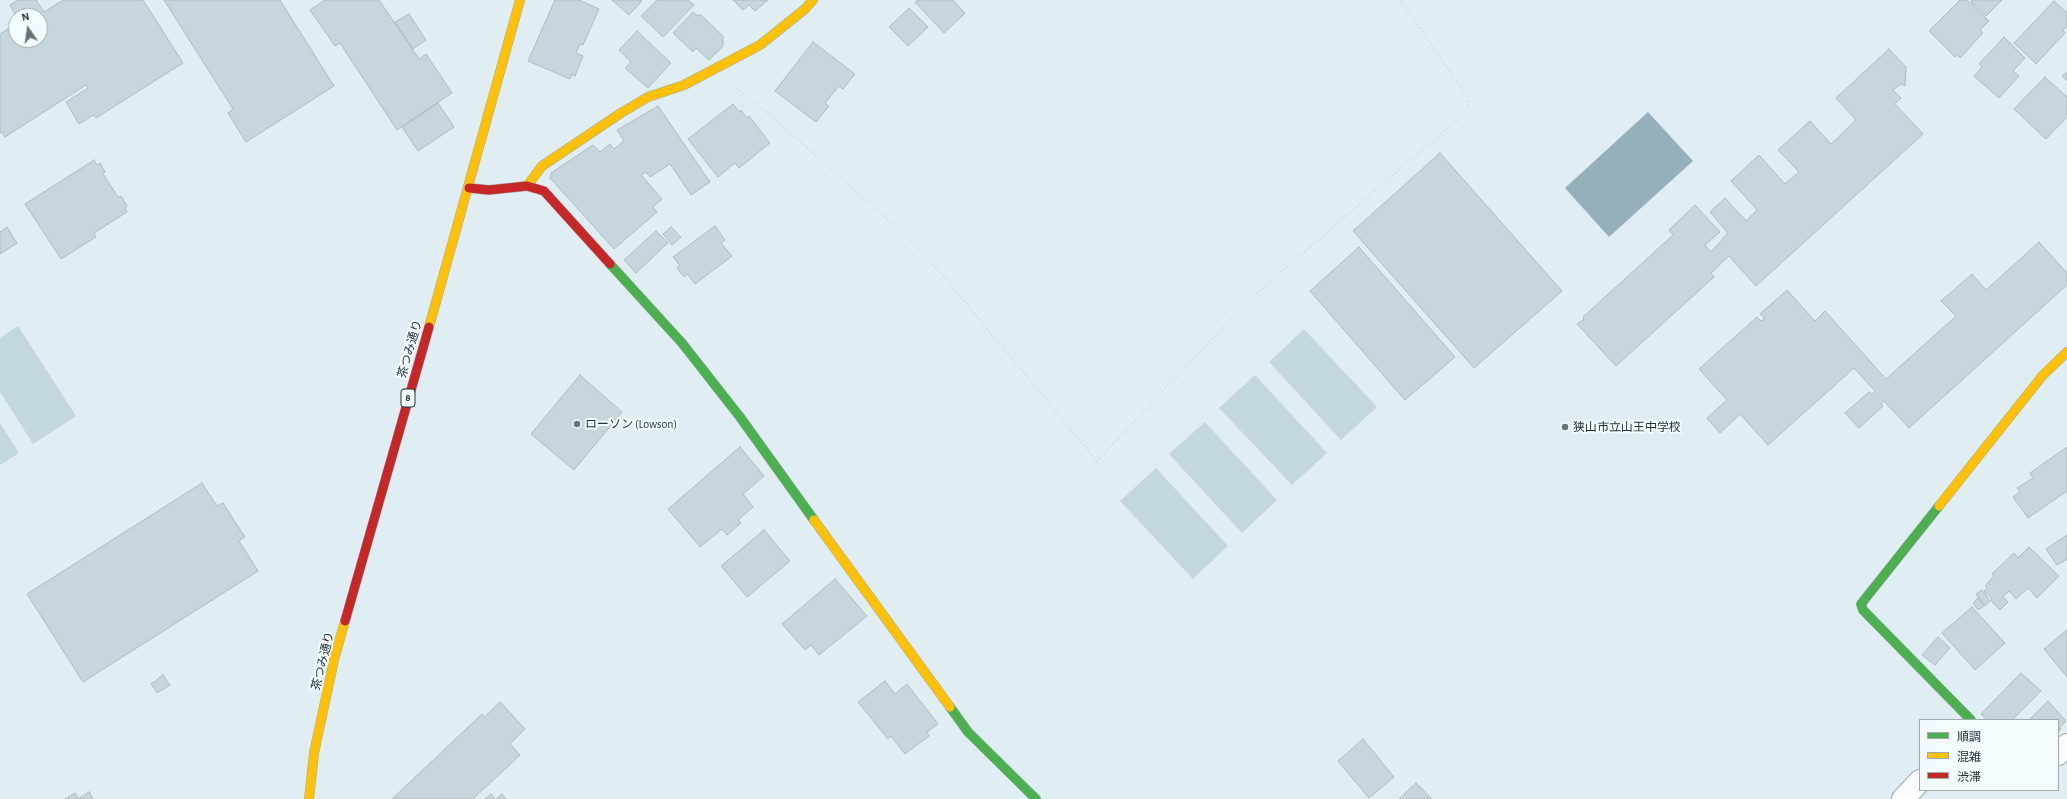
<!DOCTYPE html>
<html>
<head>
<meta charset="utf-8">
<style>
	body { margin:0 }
	#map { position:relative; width:2067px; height:799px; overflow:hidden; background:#e0eef3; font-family:"Alegreya Sans","Noto Sans JP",sans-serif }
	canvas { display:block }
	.legend { position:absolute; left:1919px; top:719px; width:140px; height:72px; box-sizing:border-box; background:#f3fbfe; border:1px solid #9fabaf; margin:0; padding:5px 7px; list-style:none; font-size:12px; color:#213238 }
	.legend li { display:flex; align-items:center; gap:8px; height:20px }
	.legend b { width:20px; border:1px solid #9fabaf }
	.north { position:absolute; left:8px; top:8px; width:40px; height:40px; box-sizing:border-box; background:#f3fbfe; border:1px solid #9fabaf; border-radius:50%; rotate:347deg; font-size:11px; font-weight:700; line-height:16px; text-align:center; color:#213238 }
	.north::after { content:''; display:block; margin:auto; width:14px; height:18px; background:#647479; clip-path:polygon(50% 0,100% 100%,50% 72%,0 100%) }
</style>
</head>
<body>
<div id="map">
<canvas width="2067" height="799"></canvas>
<ul class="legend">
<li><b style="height:5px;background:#4caf50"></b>順調</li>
<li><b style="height:5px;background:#ffc107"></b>混雑</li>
<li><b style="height:5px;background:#c62828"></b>渋滞</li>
</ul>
<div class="north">N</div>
</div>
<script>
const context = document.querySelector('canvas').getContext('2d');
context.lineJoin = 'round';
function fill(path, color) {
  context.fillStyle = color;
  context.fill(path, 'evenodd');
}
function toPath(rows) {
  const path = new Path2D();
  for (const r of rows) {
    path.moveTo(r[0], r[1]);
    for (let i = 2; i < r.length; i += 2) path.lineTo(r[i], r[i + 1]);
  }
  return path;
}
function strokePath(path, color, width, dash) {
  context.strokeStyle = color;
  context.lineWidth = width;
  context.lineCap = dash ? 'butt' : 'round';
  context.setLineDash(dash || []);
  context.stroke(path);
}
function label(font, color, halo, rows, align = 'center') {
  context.font = font + ' "Alegreya Sans","Noto Sans JP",sans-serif';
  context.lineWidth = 4;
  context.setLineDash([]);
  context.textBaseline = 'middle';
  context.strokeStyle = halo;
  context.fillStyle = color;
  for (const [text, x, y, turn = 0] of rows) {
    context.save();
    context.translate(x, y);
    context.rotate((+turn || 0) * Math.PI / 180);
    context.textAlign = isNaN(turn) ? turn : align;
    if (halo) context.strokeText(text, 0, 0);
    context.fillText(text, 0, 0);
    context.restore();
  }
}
fill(toPath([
	[18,326,76,416,33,444,0,392,0,338],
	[1304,329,1377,407,1341,440,1269,362],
	[1255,375,1327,453,1292,485,1219,408],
	[1205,422,1277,500,1242,533,1169,454],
	[0,423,19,453,0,465],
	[1156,468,1228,546,1193,579,1120,501]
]), '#c2d7de');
fill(toPath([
	[1648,112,1693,161,1609,237,1565,188]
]), '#94b1bb');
const building = toPath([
	[18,0,36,0,44,12,63,0,143,0,183,63,96,118,93,115,79,124,66,102,88,88,86,85,5,137,2,132,0,133,0,34,16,24,16,40,40,40,40,16,16,16,10,5,18,0],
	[164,0,280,0,334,86,246,142,228,113,233,109,164,0],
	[325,0,379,0,419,59,426,54,452,93,397,130,340,43,335,46,310,10,325,0],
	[555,0,579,0,599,9,583,45,580,44,576,53,583,56,575,76,572,74,570,79,528,61,555,0],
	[612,0,641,0,642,1,629,15,612,0],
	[657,0,688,0,694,5,663,37,641,16,657,0],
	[733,0,768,0,755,11,749,5,743,10,733,0],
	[918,0,953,0,965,13,944,33,915,2,918,0],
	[1960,0,1967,0,1989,21,1980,30,1983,33,1960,58,1957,55,1955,57,1929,31,1960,0],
	[1972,0,2002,0,1986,16,1971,2,1972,0],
	[2054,1,2067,13,2067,26,2063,30,2065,33,2036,64,2014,43,2054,1],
	[909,8,928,27,908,46,889,27,909,8],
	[693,12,698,16,700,14,723,36,723,46,709,60,696,48,693,52,673,33,693,12],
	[409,14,426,40,413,49,395,22,409,14],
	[637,31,671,63,648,88,625,68,631,62,619,50,637,31],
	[2004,37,2025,58,2013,71,2019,76,1999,98,1974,76,1982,67,1979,64,2004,37],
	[813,42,855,74,843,89,839,86,825,103,829,106,816,122,775,91,813,42],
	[1889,49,1906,67,1905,86,1901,84,1893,90,1901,98,1895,104,1923,134,1756,286,1729,256,1711,273,1714,277,1616,366,1577,324,1584,319,1583,317,1673,235,1669,230,1695,205,1720,232,1705,245,1711,252,1728,233,1710,212,1725,198,1746,221,1757,210,1731,181,1759,155,1785,184,1799,172,1778,150,1810,121,1831,144,1856,120,1836,98,1889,49],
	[2067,72,2067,81,2062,76,2067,72],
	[2045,77,2067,97,2067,117,2046,139,2014,109,2045,77],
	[438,103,454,127,418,151,402,127,438,103],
	[733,104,739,112,741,110,747,118,749,116,770,143,739,168,735,163,718,177,688,139,733,104],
	[658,106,710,182,691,195,670,164,650,177,646,172,641,175,662,199,653,207,657,212,614,249,550,178,551,173,593,145,600,152,610,144,614,149,624,141,617,130,658,106],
	[1440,153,1562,291,1474,368,1353,231,1440,153],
	[94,160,97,165,100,163,105,172,103,174,118,197,121,196,127,206,125,208,127,212,94,233,96,237,61,259,25,204,94,160],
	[715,226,725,240,721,243,732,256,695,284,687,274,684,277,677,268,680,266,673,257,715,226],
	[7,227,17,243,0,254,0,232,7,227],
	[671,227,681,237,672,245,663,234,671,227],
	[656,231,668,243,636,273,624,260,656,231],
	[2039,242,2067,273,2067,285,1909,428,1884,401,1881,404,1883,406,1859,428,1845,413,1869,392,1872,394,1875,391,1854,368,1768,445,1740,414,1720,433,1707,418,1727,400,1699,369,1757,317,1761,321,1765,319,1760,314,1787,290,1815,321,1825,311,1886,379,1956,316,1941,301,1972,274,1986,290,2039,242],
	[1359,247,1455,357,1405,400,1310,291,1359,247],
	[580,375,622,412,574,470,531,434,580,375],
	[740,447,764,476,743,494,753,507,738,520,741,523,727,535,722,529,700,547,668,509,740,447],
	[2067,447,2067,491,2028,518,2013,497,2020,492,2017,488,2033,478,2030,473,2067,447],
	[202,483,217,506,223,503,245,537,239,541,258,571,83,682,27,594,202,483],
	[764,530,790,561,747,597,721,566,764,530],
	[2067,535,2067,559,2057,565,2046,549,2067,535],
	[2029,547,2059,576,2037,598,2028,588,2016,599,2009,591,2003,597,2008,602,2000,610,1991,601,1992,599,1984,591,1987,588,1985,586,1994,576,1992,574,2014,553,2018,558,2029,547],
	[835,579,867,616,819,655,811,645,805,650,782,624,835,579],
	[1982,590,1990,601,1985,606,1976,594,1982,590],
	[1978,598,1984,606,1978,610,1973,603,1978,598],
	[1972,607,2005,643,1975,670,1942,633,1972,607],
	[2067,630,2067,677,2044,649,2067,630],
	[1938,637,1950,648,1935,665,1922,655,1938,637],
	[2021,673,2041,691,2012,720,1987,720,1981,714,2021,673],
	[163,675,170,685,157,693,151,684,163,675],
	[885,681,895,694,907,684,938,724,927,732,929,736,905,754,891,736,888,739,858,702,885,681],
	[2048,701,2066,721,2060,727,2061,729,2058,732,2058,720,2029,720,2048,701],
	[500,702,525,729,510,744,520,755,473,799,392,799,482,714,484,717,500,702],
	[1363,739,1394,777,1369,798,1338,761,1363,739],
	[1416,783,1432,799,1399,799,1416,783],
	[89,792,93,799,65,799,75,793,78,799,89,792],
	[491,794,495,799,485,799,491,794],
	[502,794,506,799,496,799,502,794]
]);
fill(building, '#c7d6dc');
strokePath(building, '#adbcc1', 1);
const street = toPath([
	[2058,754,2067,745],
	[1903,799,1920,781]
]);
const fast = toPath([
	[610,264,682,343,740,417,814,520],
	[1939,506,1861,604,1863,610,1971,720],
	[950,707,968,732,1036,799]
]);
const slow = toPath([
	[527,186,542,166,621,113,648,97,684,85,760,45,805,9,813,0],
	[429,327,520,0],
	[1939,506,2043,375,2067,352],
	[814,520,950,707],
	[309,799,314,753,334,660,345,621]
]);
const jam = toPath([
	[469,188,489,190,527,186,544,191,610,264],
	[345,621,429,327]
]);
strokePath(street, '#9ba9ae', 24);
strokePath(fast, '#9ba9ae', 10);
strokePath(slow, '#9ba9ae', 10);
strokePath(jam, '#9ba9ae', 10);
strokePath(toPath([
	[736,88,775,119,912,241,945,278,1097,461,1251,298,1464,114,1468,107,1467,96,1400,0]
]), '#d5dadb', 2.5, [1, 3]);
strokePath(street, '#fafcfd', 22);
strokePath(fast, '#4caf50', 9);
strokePath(slow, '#ffc107', 9);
strokePath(jam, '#c62828', 9);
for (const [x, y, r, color] of [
	[577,424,4,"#647479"],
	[1565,427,4,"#647479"]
]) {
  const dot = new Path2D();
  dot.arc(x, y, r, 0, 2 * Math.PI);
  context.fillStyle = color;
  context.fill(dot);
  strokePath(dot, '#f3fbfe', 1.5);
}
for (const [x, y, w] of [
	[408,398,14]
]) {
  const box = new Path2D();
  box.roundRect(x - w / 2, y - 9, w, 18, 3);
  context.fillStyle = '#f3fbfe';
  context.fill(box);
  strokePath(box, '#213238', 1);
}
label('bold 11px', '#213238', null, [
	["8",408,398]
]);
label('12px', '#213238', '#f3fbfe', [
	["茶つみ通り",410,349,-74],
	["茶つみ通り",323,661,-76]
]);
label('12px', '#213238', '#f3fbfe', [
	["ローソン (Lowson)",585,424],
	["狭山市立山王中学校",1573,427]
], 'left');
</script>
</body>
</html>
